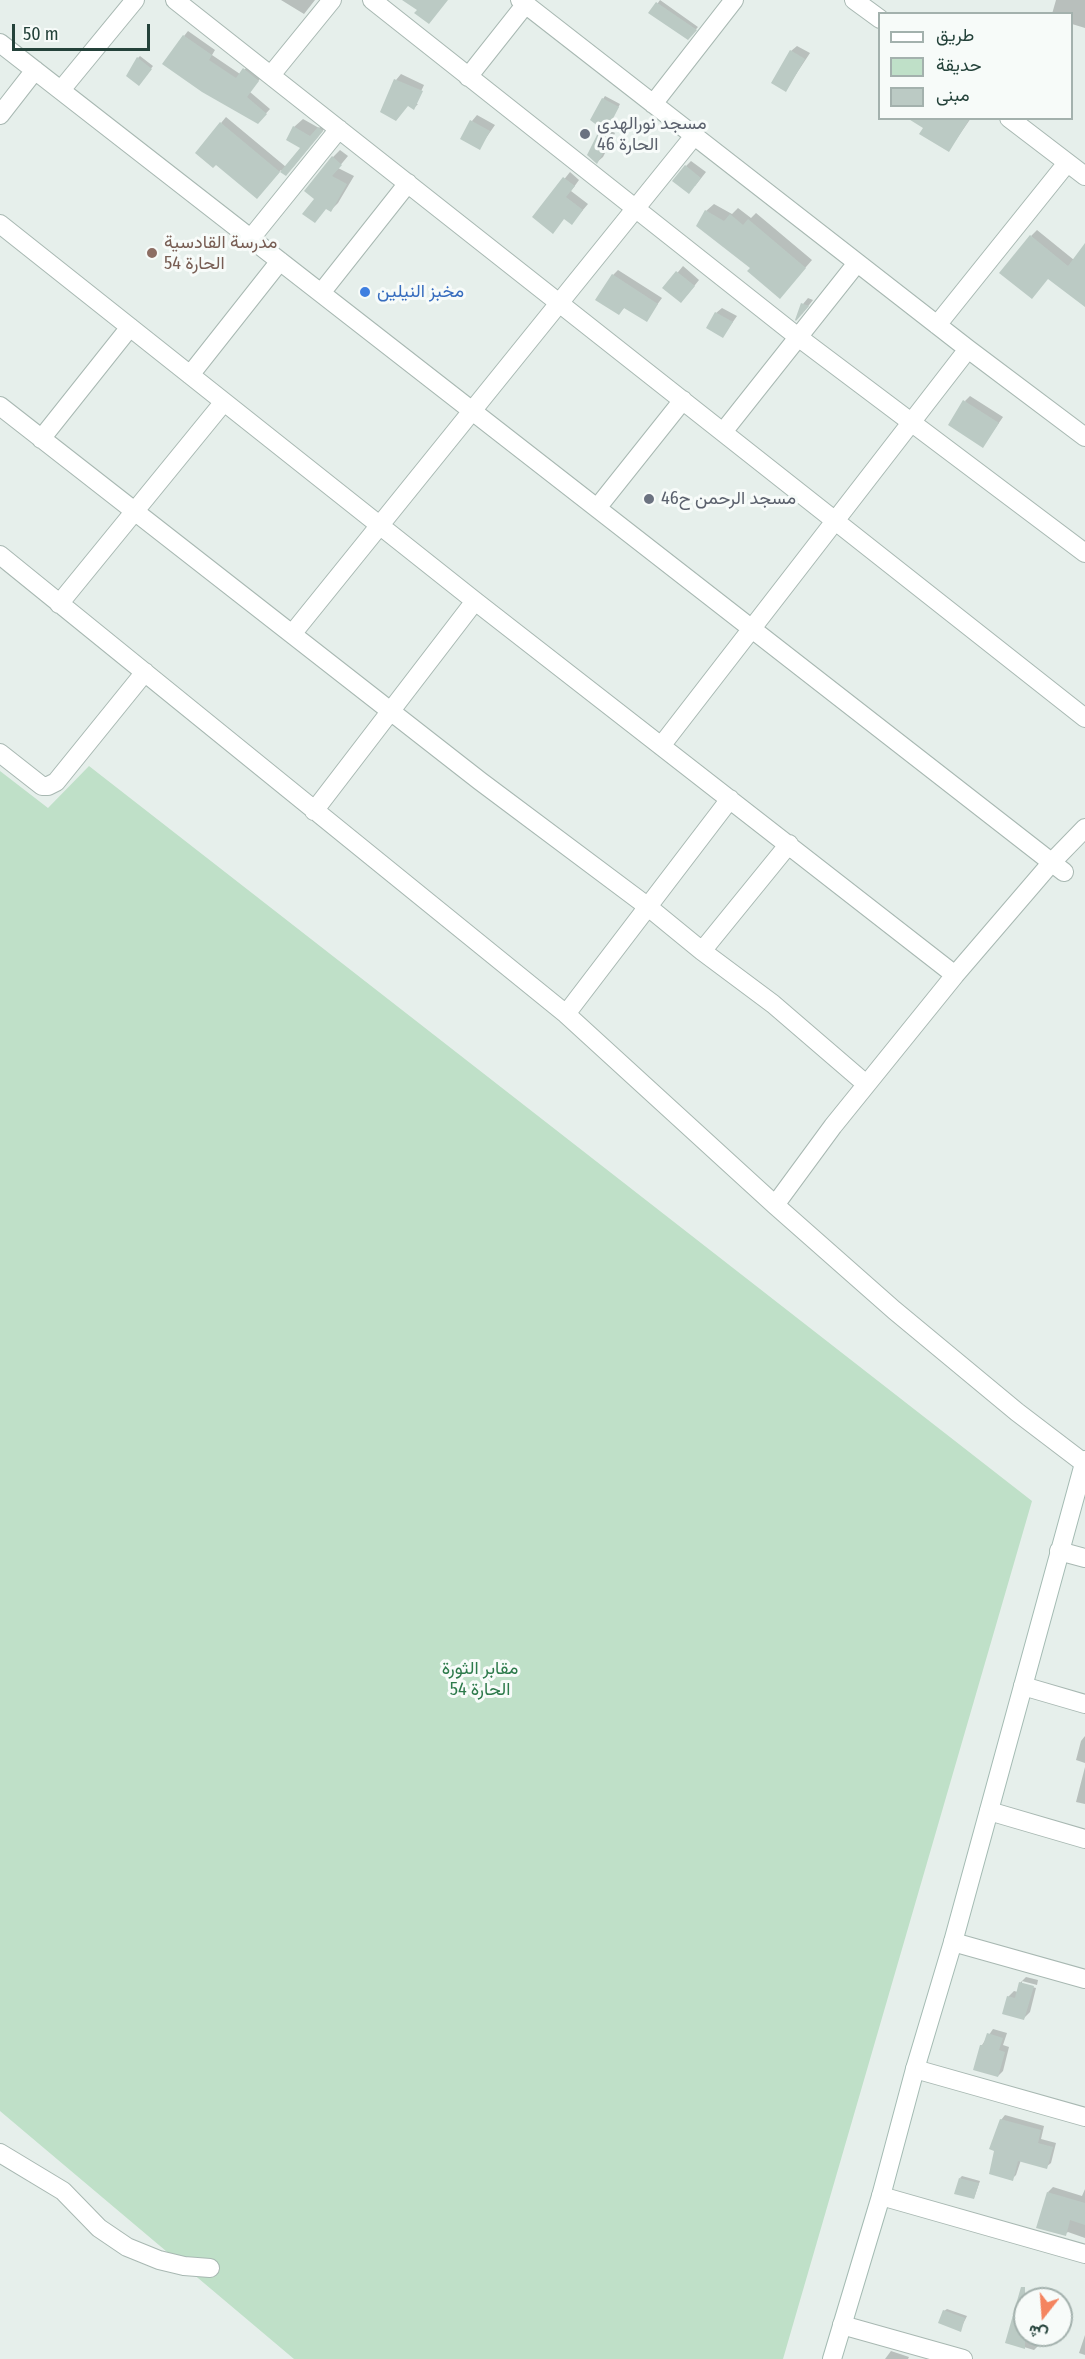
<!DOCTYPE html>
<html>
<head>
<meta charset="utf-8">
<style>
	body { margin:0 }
	#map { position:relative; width:1085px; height:2359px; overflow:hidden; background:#e6efeb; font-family:"Fira Sans Condensed",Vazirmatn,sans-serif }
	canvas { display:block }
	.legend { position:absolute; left:878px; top:12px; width:195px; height:108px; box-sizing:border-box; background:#f7fbf9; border:2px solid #a3b1ad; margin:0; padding:8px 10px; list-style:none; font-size:18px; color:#24423a }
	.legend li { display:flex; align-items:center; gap:12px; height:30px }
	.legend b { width:30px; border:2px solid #a3b1ad }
	.north { position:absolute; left:1013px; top:2287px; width:60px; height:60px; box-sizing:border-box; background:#f7fbf9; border:2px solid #a3b1ad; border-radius:50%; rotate:197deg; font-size:16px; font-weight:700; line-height:24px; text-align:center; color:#24423a }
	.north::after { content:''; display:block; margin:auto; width:21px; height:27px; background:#f4845f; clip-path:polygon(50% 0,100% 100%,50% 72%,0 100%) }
	.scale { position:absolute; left:12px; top:24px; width:138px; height:27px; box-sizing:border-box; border:3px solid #24423a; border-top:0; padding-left:8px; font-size:18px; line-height:21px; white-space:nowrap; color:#24423a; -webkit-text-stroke:4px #f7fbf9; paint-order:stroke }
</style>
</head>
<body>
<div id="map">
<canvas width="1085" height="2359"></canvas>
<ul class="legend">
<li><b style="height:8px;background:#fff"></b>طريق</li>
<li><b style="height:16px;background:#bfe0c8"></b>حديقة</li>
<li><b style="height:16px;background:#bbcac4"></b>مبنى</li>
</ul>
<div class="north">ش</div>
<div class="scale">50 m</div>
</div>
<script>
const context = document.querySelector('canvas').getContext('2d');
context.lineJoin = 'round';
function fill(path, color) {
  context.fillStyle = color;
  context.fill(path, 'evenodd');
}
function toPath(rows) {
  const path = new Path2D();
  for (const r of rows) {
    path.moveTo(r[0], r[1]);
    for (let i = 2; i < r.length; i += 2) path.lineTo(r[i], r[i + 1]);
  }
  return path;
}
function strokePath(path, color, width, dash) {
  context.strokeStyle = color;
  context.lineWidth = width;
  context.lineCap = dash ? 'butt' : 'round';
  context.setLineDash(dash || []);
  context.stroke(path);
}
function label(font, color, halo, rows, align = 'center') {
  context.font = font + ' "Fira Sans Condensed",Vazirmatn,sans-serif';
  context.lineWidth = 6;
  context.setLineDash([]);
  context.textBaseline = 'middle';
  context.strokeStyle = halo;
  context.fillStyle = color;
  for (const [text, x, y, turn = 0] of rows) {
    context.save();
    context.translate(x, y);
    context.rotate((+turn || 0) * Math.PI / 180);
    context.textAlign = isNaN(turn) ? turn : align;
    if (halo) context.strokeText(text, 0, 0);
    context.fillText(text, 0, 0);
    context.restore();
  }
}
fill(toPath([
	[89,766,1032,1501,783,2359,294,2359,0,2111,0,771,48,808]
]), '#bfe0c8');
fill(toPath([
	[281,0,315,0,304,14],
	[660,0,698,27,690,36,651,13],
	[1056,0,1085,0,1085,28,1072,24,1072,14,1052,14],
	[188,31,215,50,212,55,240,74,249,65,262,76,250,92,270,109,258,122,184,36],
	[797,46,810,53,785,91,791,51],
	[140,56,153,66,141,81,138,58],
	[401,74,424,85,415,104,418,104,414,108,396,80],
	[605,96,620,104,607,129,615,133,603,157,597,162,589,155,604,129,603,99],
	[477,115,495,125,479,148,472,121],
	[226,117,286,167,303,147,294,127,303,119,319,128,327,120,330,122,294,166,286,174,281,170,262,192,221,123],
	[931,118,971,118,949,150],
	[340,150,348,156,338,168,354,176,338,203,331,210,316,199,333,157],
	[691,161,706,172,695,186,686,166],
	[570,172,579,180,571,191,588,204,577,217,534,217],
	[714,204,732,214,738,208,751,218,756,213,812,260,787,289,752,268,706,211],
	[1037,230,1074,260,1085,245,1085,305,1031,236],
	[683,266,699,280,687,295,665,288],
	[618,270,662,298,646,320,625,307,619,313,613,275],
	[808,298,813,300,802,314,803,304],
	[722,308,737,316,723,336,716,313],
	[970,396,1003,417,983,446,965,401],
	[1085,1736,1085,1763,1076,1760,1081,1741],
	[1085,1767,1085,1804,1076,1802],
	[1026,1977,1038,1980,1037,1985,1022,1981,1022,1984,1036,1988,1030,2012,1024,2018,1008,1997,1014,1991,1018,1992,1020,1983],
	[993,2029,1007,2033,1003,2045,1009,2047,1003,2071,998,2076,982,2045],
	[1005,2115,1044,2126,1041,2139,1056,2143,1051,2163,1046,2167,1021,2160,1016,2175,1012,2179,1001,2120],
	[962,2176,980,2181,974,2198,960,2178],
	[1053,2187,1082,2196,1085,2189,1085,2238,1068,2232,1065,2234,1048,2192],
	[1025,2304,1025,2335,1043,2335,1040,2344,1034,2350,1007,2342],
	[947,2309,967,2316,960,2330,944,2311],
	[1085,2335,1085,2355,1079,2353],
	[891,2351,909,2357,908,2359,885,2359]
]), '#0003');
fill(toPath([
	[402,0,448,0,429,24,414,13,417,10],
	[656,2,697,30,688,40,648,13],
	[183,35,212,55,209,60,236,78,243,68,259,81,247,97,267,114,258,124,202,92,162,64],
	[790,50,805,59,786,92,771,83],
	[137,57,152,69,139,86,126,76],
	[394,79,423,91,414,110,408,106,396,121,380,112],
	[602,98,619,107,606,132,590,120],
	[907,118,970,118,949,152,919,134,923,128],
	[470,120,490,131,480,150,460,139],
	[220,122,280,172,257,199,216,165,213,168,195,153],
	[293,126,310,136,318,127,323,131,286,176,280,172,300,148,286,140],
	[598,133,611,139,597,164,587,155],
	[332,156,342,165,332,176,347,184,331,212,326,209,315,223,302,214,314,199,304,191],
	[685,165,701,178,689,194,672,181],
	[563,177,575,186,566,197,583,210,572,225,564,219,553,234,532,217],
	[705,210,724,221,730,214,743,225,748,219,806,268,780,299,747,271,750,268,696,226],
	[1030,235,1068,266,1085,243,1085,307,1048,279,1032,299,999,273],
	[676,271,695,286,681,303,662,288],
	[612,274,658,304,647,322,624,308,619,315,595,300],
	[801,303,809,306,796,321,795,320],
	[715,312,733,322,723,338,706,328],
	[963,400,999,423,983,448,948,425],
	[1019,1982,1034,1986,1024,2020,1002,2014,1007,1996,1015,1998],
	[987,2033,1003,2038,999,2050,1005,2052,998,2077,973,2070,980,2045,983,2045],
	[1000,2119,1041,2130,1038,2143,1053,2147,1047,2169,1018,2161,1013,2181,989,2174,994,2151,989,2149],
	[959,2178,979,2183,974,2199,954,2194],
	[1047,2192,1085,2203,1085,2225,1070,2220,1066,2236,1036,2228],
	[1021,2287,1025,2287,1025,2349,1005,2343],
	[943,2310,965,2318,961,2332,938,2323]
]), '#bbcac4');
const minor = toPath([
	[175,0,1085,718],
	[372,0,798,337,1085,553],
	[520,0,968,349,1085,437],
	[854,0,880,19],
	[0,43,1064,872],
	[271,75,332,0],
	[468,77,525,5],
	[61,90,135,0],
	[653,104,734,0],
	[0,115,35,70],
	[1009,118,1085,176],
	[0,224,475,601,955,975],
	[251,238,339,129],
	[321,293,408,183],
	[937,325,1067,163],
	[190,375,280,261],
	[0,406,480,781,647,906,702,951,773,1004,866,1084],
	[723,432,857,263],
	[41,439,130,327],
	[597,508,683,400],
	[0,555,566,1014,775,1205,894,1310,1017,1412,1084,1463],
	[59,604,223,403],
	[292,634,694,136],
	[661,746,968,349],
	[0,753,42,786,48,786,56,782,145,672],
	[314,811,475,601],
	[702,951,789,844],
	[566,1014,730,799],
	[775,1205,833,1126,955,975,1052,862,1085,828],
	[1059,1551,1085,1558],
	[1023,1686,1085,1704],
	[989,1811,1085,1839],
	[953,1942,1085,1979],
	[915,2069,1085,2117],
	[0,2153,63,2191,99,2228,127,2247,159,2260,184,2266,210,2268],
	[881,2196,1085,2254],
	[842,2325,963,2359]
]);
const secondary = toPath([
	[832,2359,881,2196,915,2069,953,1942,1085,1460]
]);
strokePath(minor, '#a8b8b2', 20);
strokePath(secondary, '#a4bbb3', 20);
strokePath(minor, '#fff', 18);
strokePath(secondary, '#fff', 18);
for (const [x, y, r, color] of [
	[585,134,6,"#6b7280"],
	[152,253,6,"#8d6e63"],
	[365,292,6,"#3f7fe0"],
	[649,499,6,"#6b7280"]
]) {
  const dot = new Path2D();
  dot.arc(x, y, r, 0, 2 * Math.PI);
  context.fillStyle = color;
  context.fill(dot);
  strokePath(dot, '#f7fbf9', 2);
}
label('18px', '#5b616d', '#f7fbf9', [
	["مسجد نورالهدى",597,124],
	["الحارة 46",597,145],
	["مسجد الرحمن ح46",661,499]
], 'left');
label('18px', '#785e54', '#f7fbf9', [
	["مدرسة القادسية",164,243],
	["الحارة 54",164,264]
], 'left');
label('18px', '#366cbe', '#f7fbf9', [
	["مخبز النيلين",377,292]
], 'left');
label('18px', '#2d7a4b', '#f7fbf9', [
	["مقابر الثورة",480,1669],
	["الحارة 54",480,1690]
]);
</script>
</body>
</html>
